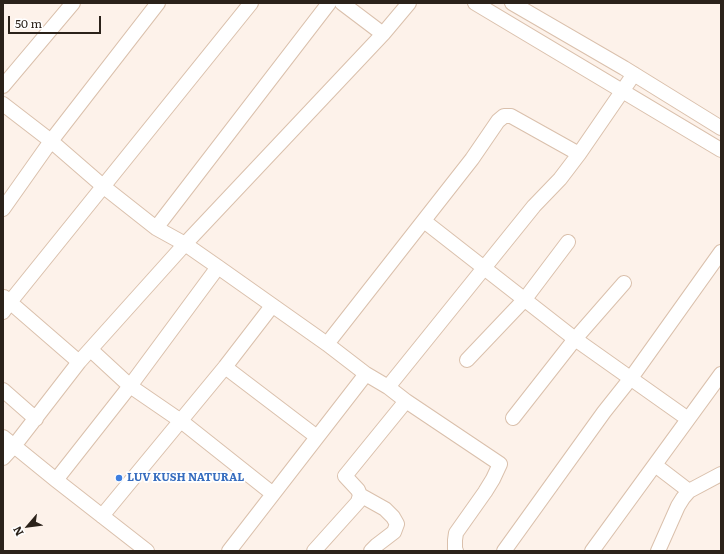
<!DOCTYPE html>
<html>
<head>
<meta charset="utf-8">
<style>
	body { margin:0 }
	#map { position:relative; width:724px; height:554px; overflow:hidden; background:#fdf2ea; font-family:Literata,serif }
	canvas { display:block }
	.frame { position:absolute; inset:0; border:4px solid #2b221a; pointer-events:none }
	.north { position:absolute; left:8px; top:506px; width:40px; height:40px; -webkit-text-stroke:3px #fff; paint-order:stroke; rotate:242deg; font-size:11px; font-weight:700; line-height:16px; text-align:center; color:#2b221a }
	.north::after { content:''; display:block; margin:auto; width:14px; height:18px; background:#2b221a; clip-path:polygon(50% 0,100% 100%,50% 72%,0 100%) }
	.scale { position:absolute; left:8px; top:16px; width:93px; height:18px; box-sizing:border-box; border:2px solid #2b221a; border-top:0; padding-left:5px; font-size:12px; line-height:14px; white-space:nowrap; color:#2b221a; -webkit-text-stroke:3px #fff; paint-order:stroke }
</style>
</head>
<body>
<div id="map">
<canvas width="724" height="554"></canvas>
<div class="frame"></div>
<div class="north">N</div>
<div class="scale">50 m</div>
</div>
<script>
const context = document.querySelector('canvas').getContext('2d');
context.lineJoin = 'round';
function toPath(rows) {
  const path = new Path2D();
  for (const r of rows) {
    path.moveTo(r[0], r[1]);
    for (let i = 2; i < r.length; i += 2) path.lineTo(r[i], r[i + 1]);
  }
  return path;
}
function strokePath(path, color, width, dash) {
  context.strokeStyle = color;
  context.lineWidth = width;
  context.lineCap = dash ? 'butt' : 'round';
  context.setLineDash(dash || []);
  context.stroke(path);
}
function label(font, color, halo, rows, align = 'center') {
  context.font = font + ' Literata,serif';
  context.lineWidth = 3.5;
  context.setLineDash([]);
  context.textBaseline = 'middle';
  context.strokeStyle = halo;
  context.fillStyle = color;
  for (const [text, x, y, turn = 0] of rows) {
    context.save();
    context.translate(x, y);
    context.rotate((+turn || 0) * Math.PI / 180);
    context.textAlign = isNaN(turn) ? turn : align;
    if (halo) context.strokeText(text, 0, 0);
    context.fillText(text, 0, 0);
    context.restore();
  }
}
const minor = toPath([
	[342,3,383,34],
	[475,3,721,150],
	[512,3,624,68,721,128],
	[3,86,73,3],
	[3,104,51,141,104,187,156,228,185,244,218,267,327,344,366,374,388,387,406,401,500,464,493,479,485,492,456,533,455,540,455,549,456,551],
	[3,209,51,141,158,3],
	[424,221,575,339,688,419],
	[156,228,329,3],
	[4,297,79,362],
	[3,312,10,302,251,3],
	[327,344,472,159,498,121,504,116,511,116,579,154],
	[91,350,130,386,181,421,273,494],
	[467,360,525,299,568,242],
	[225,367,317,437],
	[388,387,534,206,560,179,579,154,634,74],
	[3,390,36,419],
	[513,418,575,339,624,283],
	[3,437,56,480,147,551],
	[3,458,14,446,79,362,185,244,383,34,409,3],
	[655,465,689,491],
	[56,480,130,386,218,267],
	[360,495,385,509,393,517,397,524,394,532,377,545,371,551],
	[102,516,225,367,272,306],
	[229,551,366,374],
	[314,551,358,502,360,495,358,490,345,476,406,401],
	[504,551,604,412,631,378,721,252],
	[592,551,721,374],
	[658,551,678,506,683,498,689,491,721,474]
]);
strokePath(minor, '#dac0ac', 16);
strokePath(minor, '#fff', 14);
for (const [x, y, r, color] of [
	[119,478,4,"#3f7fe0"]
]) {
  const dot = new Path2D();
  dot.arc(x, y, r, 0, 2 * Math.PI);
  context.fillStyle = color;
  context.fill(dot);
  strokePath(dot, '#fff', 1.5);
}
label('bold 11px', '#366cbe', '#fff', [
	["LUV KUSH NATURAL",127,478]
], 'left');
</script>
</body>
</html>
